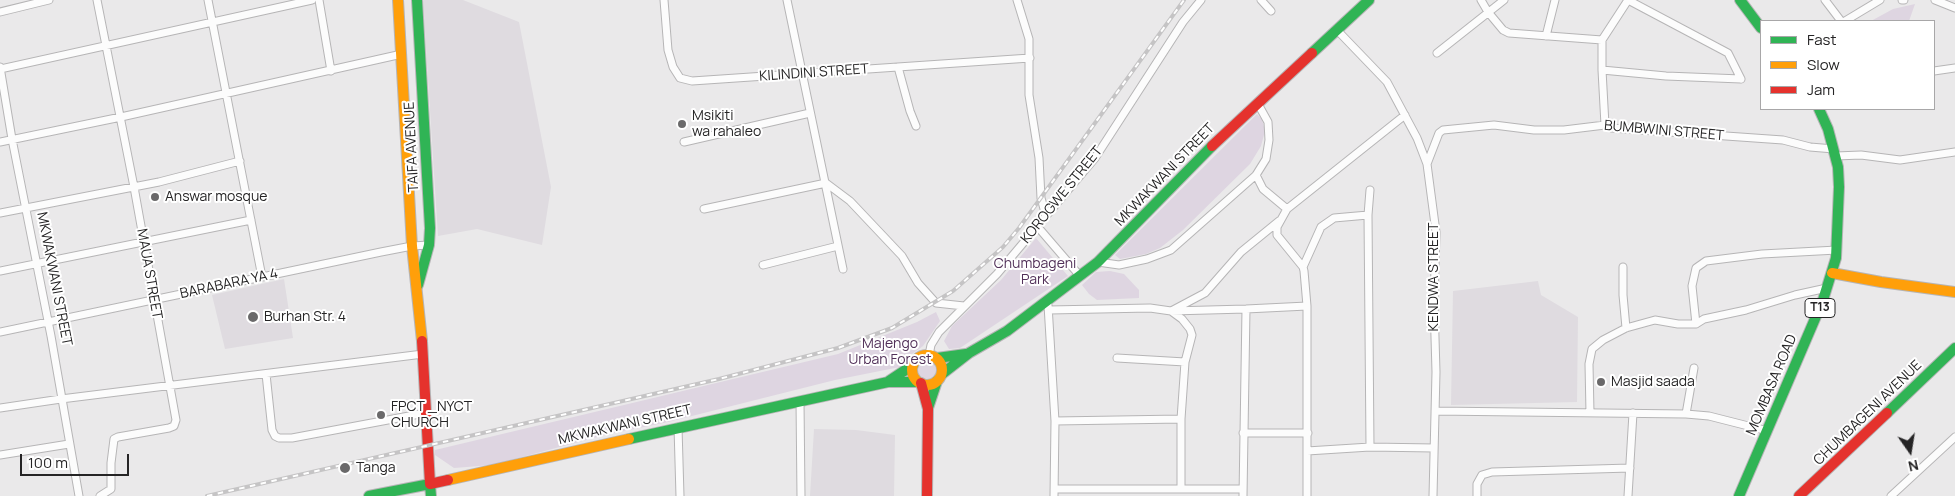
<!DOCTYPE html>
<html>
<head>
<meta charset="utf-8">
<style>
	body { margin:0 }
	#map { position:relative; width:1955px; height:496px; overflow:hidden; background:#eae9ea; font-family:Manrope,sans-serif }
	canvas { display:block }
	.legend { position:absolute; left:1760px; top:20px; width:175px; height:90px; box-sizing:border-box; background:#fff; border:1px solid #a8a7a8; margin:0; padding:6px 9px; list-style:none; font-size:15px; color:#252425 }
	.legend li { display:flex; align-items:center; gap:10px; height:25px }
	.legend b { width:25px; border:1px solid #a8a7a8 }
	.north { position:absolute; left:1885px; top:426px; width:50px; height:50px; -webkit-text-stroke:4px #fff; paint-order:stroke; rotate:167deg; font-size:14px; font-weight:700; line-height:20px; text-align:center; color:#252425 }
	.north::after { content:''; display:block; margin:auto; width:18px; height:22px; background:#252425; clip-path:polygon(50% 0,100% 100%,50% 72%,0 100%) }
	.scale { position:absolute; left:20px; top:454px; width:109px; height:22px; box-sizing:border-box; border:2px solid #252425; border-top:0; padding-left:6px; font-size:15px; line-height:18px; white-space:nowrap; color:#252425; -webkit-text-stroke:4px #fff; paint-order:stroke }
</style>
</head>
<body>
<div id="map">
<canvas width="1955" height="496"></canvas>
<ul class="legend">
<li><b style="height:6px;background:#30b455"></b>Fast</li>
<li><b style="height:6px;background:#ff9f0a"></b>Slow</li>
<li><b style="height:6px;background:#e5322d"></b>Jam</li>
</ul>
<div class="north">N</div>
<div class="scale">100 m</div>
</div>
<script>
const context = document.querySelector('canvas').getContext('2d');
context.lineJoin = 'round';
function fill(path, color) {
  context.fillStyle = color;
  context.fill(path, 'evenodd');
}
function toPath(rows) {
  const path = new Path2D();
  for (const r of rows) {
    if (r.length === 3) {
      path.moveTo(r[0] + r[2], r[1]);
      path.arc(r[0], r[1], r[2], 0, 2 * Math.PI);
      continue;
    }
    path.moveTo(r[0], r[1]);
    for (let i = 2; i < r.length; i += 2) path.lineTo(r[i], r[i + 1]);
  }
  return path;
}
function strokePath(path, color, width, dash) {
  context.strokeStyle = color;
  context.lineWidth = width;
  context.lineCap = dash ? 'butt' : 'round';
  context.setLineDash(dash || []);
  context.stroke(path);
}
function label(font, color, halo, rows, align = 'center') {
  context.font = font + ' Manrope,sans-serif';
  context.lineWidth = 4;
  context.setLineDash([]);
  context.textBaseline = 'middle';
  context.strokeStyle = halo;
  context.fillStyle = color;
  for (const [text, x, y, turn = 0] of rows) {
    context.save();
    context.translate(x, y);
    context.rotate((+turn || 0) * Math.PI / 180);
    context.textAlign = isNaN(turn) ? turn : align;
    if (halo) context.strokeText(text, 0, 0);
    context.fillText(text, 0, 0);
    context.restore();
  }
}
fill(toPath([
	[423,0,463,0,519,22,551,187,542,245,477,229,438,236],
	[284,279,293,338,225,349,212,295],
	[1538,281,1541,295,1578,317,1577,402,1451,405,1453,291],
	[814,429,856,430,895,435,894,496,810,496]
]), '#dfdbe0');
fill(toPath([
	[1915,4,1909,21,1871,21,1893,9],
	[1257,114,1262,119,1265,131,1261,146,1250,164,1183,230,1160,248,1146,254,1120,259,1115,255],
	[1036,238,1068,276,960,348,949,349,944,341,952,326,1001,280],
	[1110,271,1124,274,1139,290,1139,298,1097,300,1089,294,1082,285,1096,272],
	[936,312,940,321,923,346,908,357,900,367,835,380,668,422,605,435,492,465,454,468,435,455,435,450,838,354,917,322],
	[927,370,9]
]), '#ded5e1');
const street = toPath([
	[97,0,134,187,176,420,174,426,169,428,118,437,114,439,111,463,111,489,100,496],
	[208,0,262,277],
	[319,0,331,71],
	[664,0,668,50,673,67,680,78,692,81,1030,58],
	[787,0,843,269],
	[1017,0,1029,39,1029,95,1039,158,1041,198,1046,216],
	[1261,0,1271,11],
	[1481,0,1488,12,1503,30,1509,33,1602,40],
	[1825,0,1841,21],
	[1902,0,1904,0],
	[1935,0,1955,8],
	[0,12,49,0],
	[1845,21,1880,0],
	[1336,29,1387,82,1417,138,1427,164,1436,232,1434,303,1436,372,1433,496],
	[1546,36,1555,0],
	[1437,53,1504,0],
	[0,67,12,139,51,336,79,496],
	[898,67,910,111,916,126],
	[0,69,312,0],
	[1602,70,1666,76,1741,79],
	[1934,71,1955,68],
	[1605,125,1602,70,1602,40,1628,0,1728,53,1741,79],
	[0,142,121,117,402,54],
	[684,142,810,113],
	[1836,156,1861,155,1900,160,1955,152],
	[1427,164,1439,133,1443,130,1494,125,1534,130,1564,130,1605,125,1612,128,1783,140,1810,147,1834,149],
	[1256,175,1263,189,1287,209],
	[704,209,826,183,850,201,902,256,918,283,936,303,964,306],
	[0,213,159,182,240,161],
	[1037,226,1080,276],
	[1098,262,1119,265,1147,259,1171,250,1256,175,1266,159,1269,140,1268,122,1258,104],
	[763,265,838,246],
	[1303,267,1321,227,1334,218,1368,215],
	[1623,267,1623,295,1626,328],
	[0,271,251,220],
	[1048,305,1055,421,1054,496],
	[1049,310,1150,308,1171,311,1246,309,1307,306],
	[1173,310,1205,293,1241,252,1279,221],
	[1171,311,1182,319,1190,329,1192,335,1185,362,1181,419,1181,489],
	[1696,324,1692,286,1696,268,1706,261,1762,254,1837,250],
	[0,332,381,252,412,246,429,245],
	[929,355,931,345,939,332,997,274,1095,158,1183,22,1201,0],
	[1117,358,1185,362],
	[266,374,272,430,275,436,279,438,292,438,425,413],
	[800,401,801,496],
	[0,408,61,399,423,354],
	[1435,411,1686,414,1709,416,1768,431],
	[1590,413,1589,364,1592,349,1603,340,1626,328,1655,320,1678,324,1696,324,1704,319,1746,310,1795,295,1827,288],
	[1686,414,1694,368],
	[1055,421,1181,419],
	[678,427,680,496],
	[1243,433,1308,433],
	[1370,447,1368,215,1370,190],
	[1307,451,1370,447,1434,448],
	[0,455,69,444],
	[1054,489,1243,489],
	[1243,496,1246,309],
	[1307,496,1307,306,1304,271,1303,267,1277,235,1277,227,1287,209,1405,115],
	[1477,496,1477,484,1482,475,1492,472,1630,468],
	[1628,496,1633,413],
	[1891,496,1955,437]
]);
const fast = toPath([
	[417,0,430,228,429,245,418,285],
	[1740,0,1761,28],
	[1312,53,1369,0],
	[937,358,966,354],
	[942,374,969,353,1007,331,1098,262,1212,146],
	[889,381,913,365],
	[928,408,937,381],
	[1887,413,1955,348],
	[629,439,888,382,918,382],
	[369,496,430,484,431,496],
	[1739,496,1823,300,1836,258,1839,187,1838,167,1828,129,1819,109]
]);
const slow = toPath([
	[398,0,412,246,422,341],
	[1832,273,1881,282,1955,292],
	[927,370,15],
	[448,480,629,439]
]);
const jam = toPath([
	[1212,146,1312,53],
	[422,341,430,484,448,480],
	[921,383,928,409,927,496],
	[1799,496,1887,413]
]);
strokePath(street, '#b6b5b6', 9);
strokePath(fast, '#b6b5b6', 12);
strokePath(slow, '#b6b5b6', 12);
strokePath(jam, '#b6b5b6', 12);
strokePath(street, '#fcfcfc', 7);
strokePath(fast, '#30b455', 10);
strokePath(slow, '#ff9f0a', 10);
strokePath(jam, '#e5322d', 10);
const rail = toPath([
	[207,496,719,379,838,348,892,328,953,291,1003,247,1019,228,1184,0]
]);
strokePath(rail, '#c5c4c5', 4);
strokePath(rail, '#fff', 2, [5.5]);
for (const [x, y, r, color] of [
	[682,124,5,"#6a696a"],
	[155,197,5,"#6a696a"],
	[253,317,6,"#6a696a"],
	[1601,382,5,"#6a696a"],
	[381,415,5,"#6a696a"],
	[345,468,6,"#6a696a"]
]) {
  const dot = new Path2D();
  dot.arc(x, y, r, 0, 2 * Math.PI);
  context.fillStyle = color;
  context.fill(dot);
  strokePath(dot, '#fff', 2);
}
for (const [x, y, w] of [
	[1820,308,30]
]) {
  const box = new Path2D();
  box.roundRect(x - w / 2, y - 9.5, w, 19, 4);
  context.fillStyle = '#fff';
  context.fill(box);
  strokePath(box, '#252425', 1);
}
label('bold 12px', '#252425', null, [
	["T13",1820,308]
]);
label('14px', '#252425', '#fff', [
	["KILINDINI STREET",814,73,-4],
	["BUMBWINI STREET",1664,131,5],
	["TAIFA AVENUE",412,147,-93],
	["MKWAKWANI STREET",1165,175,-46],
	["KOROGWE STREET",1062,195,-51],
	["MAUA STREET",149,274,80],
	["KENDWA STREET",1434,277,-90],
	["MKWAKWANI STREET",54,279,79],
	["BARABARA YA 4",229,284,-12],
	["MOMBASA ROAD",1772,385,-67],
	["CHUMBAGENI AVENUE",1868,413,-44],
	["MKWAKWANI STREET",625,425,-13]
]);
label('14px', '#252425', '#fff', [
	["Msikiti",692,116],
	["wa rahaleo",692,132],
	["Answar mosque",165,197],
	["Burhan Str. 4",264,317],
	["Masjid saada",1611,382],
	["FPCT _NYCT",391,407],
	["CHURCH",391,423],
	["Tanga",356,468]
], 'left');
label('14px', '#523159', '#fff', [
	["Chumbageni",1035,264],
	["Park",1035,280],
	["Majengo",890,344],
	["Urban Forest",890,360]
]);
</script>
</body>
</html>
